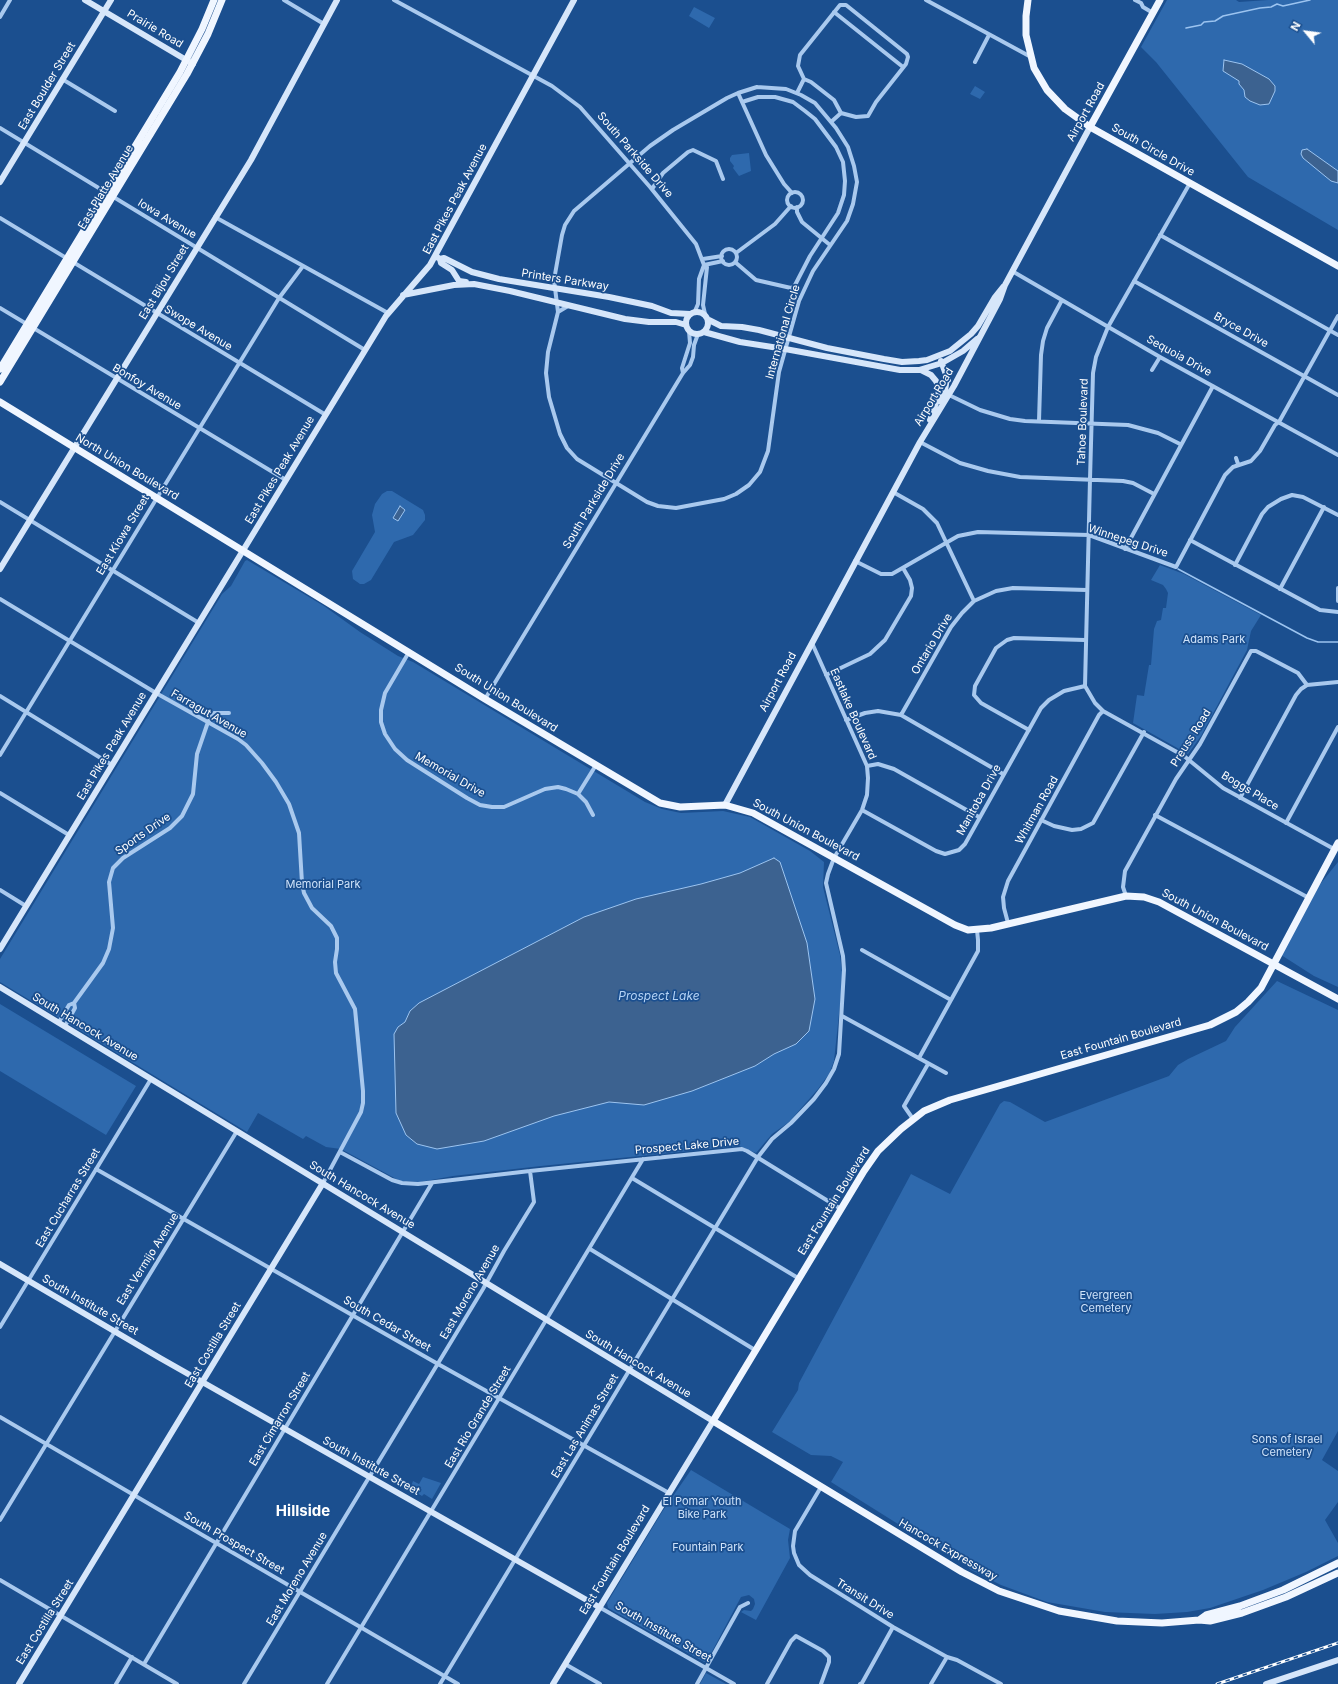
<!DOCTYPE html>
<html>
<head>
<meta charset="utf-8">
<style>
	body { margin:0 }
	#map { position:relative; width:1338px; height:1684px; overflow:hidden; background:#1b4f8f; font-family:Inter,sans-serif }
	canvas { display:block }
	.north { position:absolute; left:1286px; top:12px; width:40px; height:40px; -webkit-text-stroke:3px #1b4f8f; paint-order:stroke; rotate:299deg; font-size:11px; font-weight:700; line-height:16px; text-align:center; color:#fff }
	.north::after { content:''; display:block; margin:auto; width:14px; height:18px; background:#fff; clip-path:polygon(50% 0,100% 100%,50% 72%,0 100%) }
</style>
</head>
<body>
<div id="map">
<canvas width="1338" height="1684"></canvas>
<div class="north">N</div>
</div>
<script>
const context = document.querySelector('canvas').getContext('2d');
context.lineJoin = 'round';
function fill(path, color) {
  context.fillStyle = color;
  context.fill(path, 'evenodd');
}
function toPath(rows) {
  const path = new Path2D();
  for (const r of rows) {
    if (r.length === 3) {
      path.moveTo(r[0] + r[2], r[1]);
      path.arc(r[0], r[1], r[2], 0, 2 * Math.PI);
      continue;
    }
    path.moveTo(r[0], r[1]);
    for (let i = 2; i < r.length; i += 2) path.lineTo(r[i], r[i + 1]);
  }
  return path;
}
function strokePath(path, color, width, dash) {
  context.strokeStyle = color;
  context.lineWidth = width;
  context.lineCap = dash ? 'butt' : 'round';
  context.setLineDash(dash || []);
  context.stroke(path);
}
function label(font, color, halo, rows, align = 'center') {
  context.font = font + ' Inter,sans-serif';
  context.lineWidth = 3.5;
  context.setLineDash([]);
  context.textBaseline = 'middle';
  context.strokeStyle = halo;
  context.fillStyle = color;
  for (const [text, x, y, turn = 0] of rows) {
    context.save();
    context.translate(x, y);
    context.rotate((+turn || 0) * Math.PI / 180);
    context.textAlign = isNaN(turn) ? turn : align;
    if (halo) context.strokeText(text, 0, 0);
    context.fillText(text, 0, 0);
    context.restore();
  }
}
fill(toPath([
	[1167,0,1236,0,1239,2,1268,0,1338,0,1338,230,1248,177,1156,62,1141,47],
	[694,7,715,18,709,28,689,16],
	[975,86,985,92,980,99,970,94],
	[749,153,751,171,739,176,733,168,734,166,730,161,730,158,732,155],
	[387,491,392,491,423,510,425,515,425,520,413,535,394,542,371,580,364,584,360,584,353,579,352,571,375,532,372,515,375,504,382,494],
	[247,560,324,606,360,632,398,656,413,662,645,802,662,809,681,813,723,811,750,817,810,851,824,862,823,887,840,955,842,972,842,986,834,1061,829,1074,818,1089,789,1122,772,1134,756,1153,739,1146,541,1166,453,1176,420,1182,400,1181,341,1149,326,1147,306,1136,303,1139,258,1113,247,1132,0,982,0,959,222,594,231,586,245,561],
	[1160,565,1184,574,1261,615,1251,631,1247,650,1201,736,1188,754,1133,723,1137,695,1144,696,1149,665,1151,665,1154,629,1157,621,1161,620,1163,608,1166,608,1168,593,1166,589,1163,585,1151,580],
	[1338,862,1338,987,1314,976,1278,953,1309,898],
	[1277,981,1338,1010,1338,1431,1322,1460,1338,1471,1338,1502,1325,1520,1338,1543,1338,1556,1306,1572,1263,1590,1210,1608,1187,1612,1155,1614,1105,1612,1047,1602,1001,1585,971,1570,958,1558,944,1552,914,1534,831,1482,843,1462,831,1456,811,1455,772,1432,798,1390,799,1383,911,1174,950,1194,1000,1104,1004,1101,1010,1102,1045,1122,1169,1076,1178,1065,1188,1059,1226,1041,1235,1027],
	[0,1004,136,1086,106,1135,0,1071],
	[691,1470,790,1529,788,1540,790,1558,756,1620,741,1612,744,1610,751,1611,753,1609,755,1604,754,1599,749,1595,741,1597,707,1661,704,1662,608,1608,607,1603,662,1512],
	[423,1477,441,1483,432,1499,424,1494,422,1496,410,1489,413,1481,419,1484],
	[706,1673,726,1684,700,1684]
]), '#2e69ad');
const water = toPath([
	[1224,60,1242,64,1269,79,1275,86,1275,91,1269,104,1260,105,1250,101,1245,97,1244,90,1239,84,1239,81,1223,71,1224,60],
	[1307,149,1338,171,1338,183,1331,181,1303,158,1301,154,1302,150,1307,149],
	[400,506,405,510,398,521,393,518,400,506],
	[774,858,780,862,807,943,815,999,809,1031,796,1044,774,1054,755,1066,692,1091,644,1105,609,1102,554,1116,484,1141,437,1149,417,1144,406,1135,396,1113,394,1034,398,1027,405,1022,410,1011,419,1003,584,917,636,899,701,884,740,873,774,858]
]);
fill(water, '#3c6290');
strokePath(water, '#9cc4f0', 1);
strokePath(toPath([
	[1186,28,1201,25,1204,22,1215,21,1223,16,1260,8,1271,7,1277,4,1283,6,1310,0],
	[1178,569,1307,638,1318,642,1338,642]
]), '#9cc4f0', 1.5);
strokePath(toPath([
	[284,0,324,24],
	[394,0,552,86,580,107,650,187,696,244,704,265,707,267,703,305,705,314],
	[926,0,1031,57],
	[1135,0,1141,3,1143,7,1153,13],
	[834,12,903,67],
	[0,17,10,0],
	[975,62,989,35],
	[62,79,115,111],
	[804,79,811,82,834,100,841,113],
	[757,87,786,89,801,95,815,103,836,128,848,147,854,166,857,182,853,204,847,221,813,271,799,301,779,372,768,451,760,472,749,485,736,494,724,499,676,508,658,506,647,502,577,459,567,448,560,434,549,397,546,373,548,352,558,312,554,280,562,235,565,225,574,211,650,146,673,130,727,98,738,93,757,87],
	[738,93,766,155,784,184,792,193],
	[797,93,804,79,798,66,800,55,840,5,846,5,907,54,908,57,906,64,876,102,868,116,856,117,841,113,831,122],
	[0,128,365,350],
	[1190,183,1108,327,1096,357,1093,373,1090,479,1085,686,1095,703,1103,711,1184,756,1223,788,1334,849],
	[652,189,663,173,688,152,693,150,716,161,723,179],
	[795,200,8],
	[797,207,797,212,802,222,830,245],
	[215,217,388,313],
	[0,218,326,415],
	[1160,235,1338,335],
	[729,257,8],
	[736,253,775,224,791,206],
	[703,259,722,256],
	[735,262,756,280,791,288,794,287,810,256,838,213,844,195,845,181,843,162,836,147,815,119,805,111,793,102,775,97,758,97,742,102],
	[704,265,723,261],
	[1012,271,1160,357,1338,455],
	[1134,281,1338,395],
	[0,308,286,480],
	[695,311,698,304,699,279,704,265],
	[558,312,568,306],
	[1152,370,1160,357],
	[683,373,682,368,690,343,689,331],
	[949,395,980,410,1010,419,1025,421,1128,425,1158,433,1180,444],
	[1039,421,1041,355,1043,341,1047,328,1062,300],
	[920,442,960,463,988,471,1020,477,1123,481,1133,483,1154,494],
	[1236,458,1238,464],
	[893,492,923,509,937,523,974,601],
	[0,502,199,623],
	[1190,540,1320,610,1338,612],
	[1125,549,1213,386],
	[855,561,881,574,892,574,958,536,978,532,1089,535,1176,567,1225,475,1233,467,1251,461,1260,451,1275,425,1279,422,1338,316],
	[1235,565,1262,514,1268,507,1281,499,1292,495,1303,497,1338,515],
	[1338,588,1338,601],
	[1280,589,1324,507],
	[0,599,156,693,238,739,246,745,262,763,276,782,289,804,299,833,302,883,304,893,312,908,331,926,337,938,337,949,335,962,336,973,355,1009,363,1091,363,1103,361,1112,323,1183],
	[409,652,385,693,381,710,381,722,385,734,395,749,407,760,467,798,480,805,492,807,504,807,545,789,558,787,566,789,578,794,586,802,593,815],
	[826,675,870,654,885,640,911,596,912,588,910,580,903,568],
	[0,696,112,765],
	[485,699,683,373,690,365,693,357,694,345,698,334],
	[901,715,951,627,962,613,974,601,996,591,1013,588,1087,590],
	[846,720,865,713,878,711,901,715,1003,774],
	[1029,730,981,703,974,695,975,686,996,648,1007,640,1014,638,1085,640],
	[0,755,279,298,303,266],
	[867,766,878,764,894,769,979,817],
	[0,793,69,835],
	[578,794,596,765],
	[1240,798,1296,695,1301,689,1307,685,1338,682],
	[862,810,936,851,945,854,959,850,965,844,1041,708,1049,700,1064,691,1085,686],
	[1155,815,1309,898],
	[1041,820,1054,826,1072,830,1081,829,1093,823,1144,732],
	[1286,823,1338,727],
	[0,890,26,906],
	[1126,896,1123,887,1125,871,1176,779,1200,744,1251,651,1256,651,1298,673,1307,685],
	[1008,923,1004,908,1003,897,1008,881,1099,715,1103,711],
	[862,950,951,1000],
	[74,1003,103,963,109,949,113,928,109,882,113,868,123,858,170,828,182,816,193,794,197,754,208,722,214,713,229,713],
	[842,1016,946,1073],
	[59,1022,69,1005,74,1003,75,1008,65,1026],
	[919,1058,978,951,978,940,977,930],
	[913,1119,904,1106,928,1064],
	[340,1152,392,1180,402,1183,418,1184,530,1171,742,1149,747,1151,841,1209],
	[96,1169,438,1364,669,1493],
	[632,1178,798,1278],
	[590,1249,755,1350],
	[0,1327,151,1079],
	[0,1417,458,1684],
	[821,1487,795,1531,793,1546,794,1553,799,1565,810,1575,893,1627,947,1657,957,1660,1001,1684],
	[0,1520,237,1131],
	[0,1580,177,1684],
	[599,1607,734,1684],
	[144,1664,432,1183],
	[565,1664,600,1684],
	[116,1684,132,1657],
	[244,1684,483,1289,504,1251,534,1202,530,1171],
	[327,1684,643,1159],
	[440,1684,758,1157,772,1139,791,1123,814,1099,826,1083,834,1069,839,1054,844,970,843,956,826,883,828,874,834,858,862,810,867,795,868,778,867,766,812,643],
	[697,1684,740,1607,748,1603],
	[767,1684,791,1641,796,1636,823,1651,829,1657,829,1662,821,1684],
	[860,1684,862,1683,893,1627],
	[931,1684,947,1657]
]), '#a9c9ee', 4);
strokePath(toPath([
	[85,0,193,64],
	[0,182,111,0],
	[437,257,440,259,441,263,452,270,459,281,466,282],
	[440,259,444,258,472,272,499,279,609,297,652,306,671,313,690,314],
	[403,295,454,285,474,284,510,291,625,319,649,322,676,322,686,325],
	[697,323,11],
	[709,320,721,326,742,327,759,330,827,348,884,359,902,362,919,361,927,360,950,351,971,334,978,326,995,297,1003,287],
	[704,332,740,342,785,349,900,370,919,370,942,363,963,351,977,339],
	[941,361,948,380],
	[921,370,931,375,936,381,939,388,938,397,930,420],
	[940,401,945,391,947,377],
	[0,569,251,160,337,0],
	[725,805,920,442,954,386,1000,299,1005,285,1090,127],
	[0,949,386,316,430,265,574,0],
	[0,987,713,1421,553,1684],
	[0,1264,160,1358,599,1607],
	[19,1684,323,1183],
	[1266,1684,1338,1660]
]), '#d6e6fa', 6);
strokePath(toPath([
	[1028,0,1026,16,1026,35,1034,68,1047,90,1065,109,1090,127,1338,266],
	[1090,127,1160,0],
	[0,369,180,72,202,29,214,0],
	[0,382,187,74,208,34,222,0],
	[0,402,485,699,660,803,680,807,725,805,753,813,955,925,968,930,991,928,1126,896,1144,897,1159,902,1338,999],
	[1338,843,1261,988,1248,1002,1236,1012,1210,1025,950,1100,924,1111,901,1129,878,1151,864,1171,713,1421,962,1572,999,1591,1059,1611,1117,1621,1162,1623,1199,1620,1210,1621,1242,1613,1286,1597,1338,1573],
	[1199,1620,1206,1615,1240,1606,1283,1590,1338,1563]
]), '#f0f6ff', 7);
const rail = toPath([
	[1217,1684,1338,1643]
]);
strokePath(rail, '#fff', 3);
strokePath(rail, '#1b4f8f', 1.5, [4.5]);
label('11px', '#fff', '#1b4f8f', [
	["Prairie Road",155,29,31],
	["East Boulder Street",47,86,-59],
	["Airport Road",1086,112,-61],
	["South Circle Drive",1153,150,30],
	["South Parkside Drive",635,155,49],
	["East Platte Avenue",106,187,-59],
	["East Pikes Peak Avenue",455,199,-62],
	["Iowa Avenue",167,219,31],
	["Printers Parkway",565,280,9],
	["East Bijou Street",164,282,-59],
	["Swope Avenue",198,328,31],
	["Bryce Drive",1241,330,29],
	["International Circle",783,332,-74],
	["Sequoia Drive",1179,356,29],
	["Bonfoy Avenue",147,387,31],
	["Airport Road",934,397,-59],
	["Tahoe Boulevard",1083,422,-88],
	["North Union Boulevard",127,467,31],
	["East Pikes Peak Avenue",280,470,-59],
	["South Parkside Drive",594,501,-59],
	["East Kiowa Street",123,535,-59],
	["Winnepeg Drive",1128,541,18],
	["Ontario Drive",932,644,-59],
	["Airport Road",778,682,-62],
	["South Union Boulevard",506,698,32],
	["Farragut Avenue",209,714,30],
	["Eastlake Boulevard",853,714,66],
	["Preuss Road",1191,738,-58],
	["East Pikes Peak Avenue",112,746,-59],
	["Memorial Drive",450,775,30],
	["Boggs Place",1250,791,31],
	["Manitoba Drive",979,800,-61],
	["Whitman Road",1037,810,-61],
	["South Union Boulevard",806,830,28],
	["Sports Drive",143,834,-35],
	["South Union Boulevard",1215,920,28],
	["South Hancock Avenue",85,1027,31],
	["East Fountain Boulevard",1121,1039,-16],
	["Prospect Lake Drive",687,1146,-5],
	["South Hancock Avenue",362,1195,31],
	["East Cucharras Street",68,1198,-59],
	["East Fountain Boulevard",834,1201,-58],
	["East Vermijo Avenue",148,1259,-58],
	["East Moreno Avenue",470,1292,-60],
	["South Institute Street",90,1305,30],
	["South Cedar Street",387,1324,30],
	["East Costilla Street",213,1345,-59],
	["South Hancock Avenue",638,1364,31],
	["East Rio Grande Street",478,1417,-59],
	["East Cimarron Street",280,1419,-59],
	["East Las Animas Street",585,1426,-59],
	["South Institute Street",371,1466,29],
	["South Prospect Street",234,1543,30],
	["Hancock Expressway",948,1550,30],
	["East Fountain Boulevard",615,1560,-59],
	["East Moreno Avenue",297,1579,-59],
	["Transit Drive",865,1599,32],
	["East Costilla Street",45,1622,-58],
	["South Institute Street",663,1632,30]
]);
label('11px', '#cfe3fa', '#1b4f8f', [
	["Adams Park",1214,640],
	["Memorial Park",323,885],
	["Evergreen",1106,1296],
	["Cemetery",1106,1309],
	["Sons of Israel",1287,1440],
	["Cemetery",1287,1453],
	["El Pomar Youth",702,1502],
	["Bike Park",702,1515],
	["Fountain Park",708,1548]
]);
label('italic 12px', '#b5d3f5', '#1b4f8f', [
	["Prospect Lake",659,996]
]);
label('bold 15px', '#fff', '#1b4f8f', [
	["Hillside",303,1511]
]);
</script>
</body>
</html>
